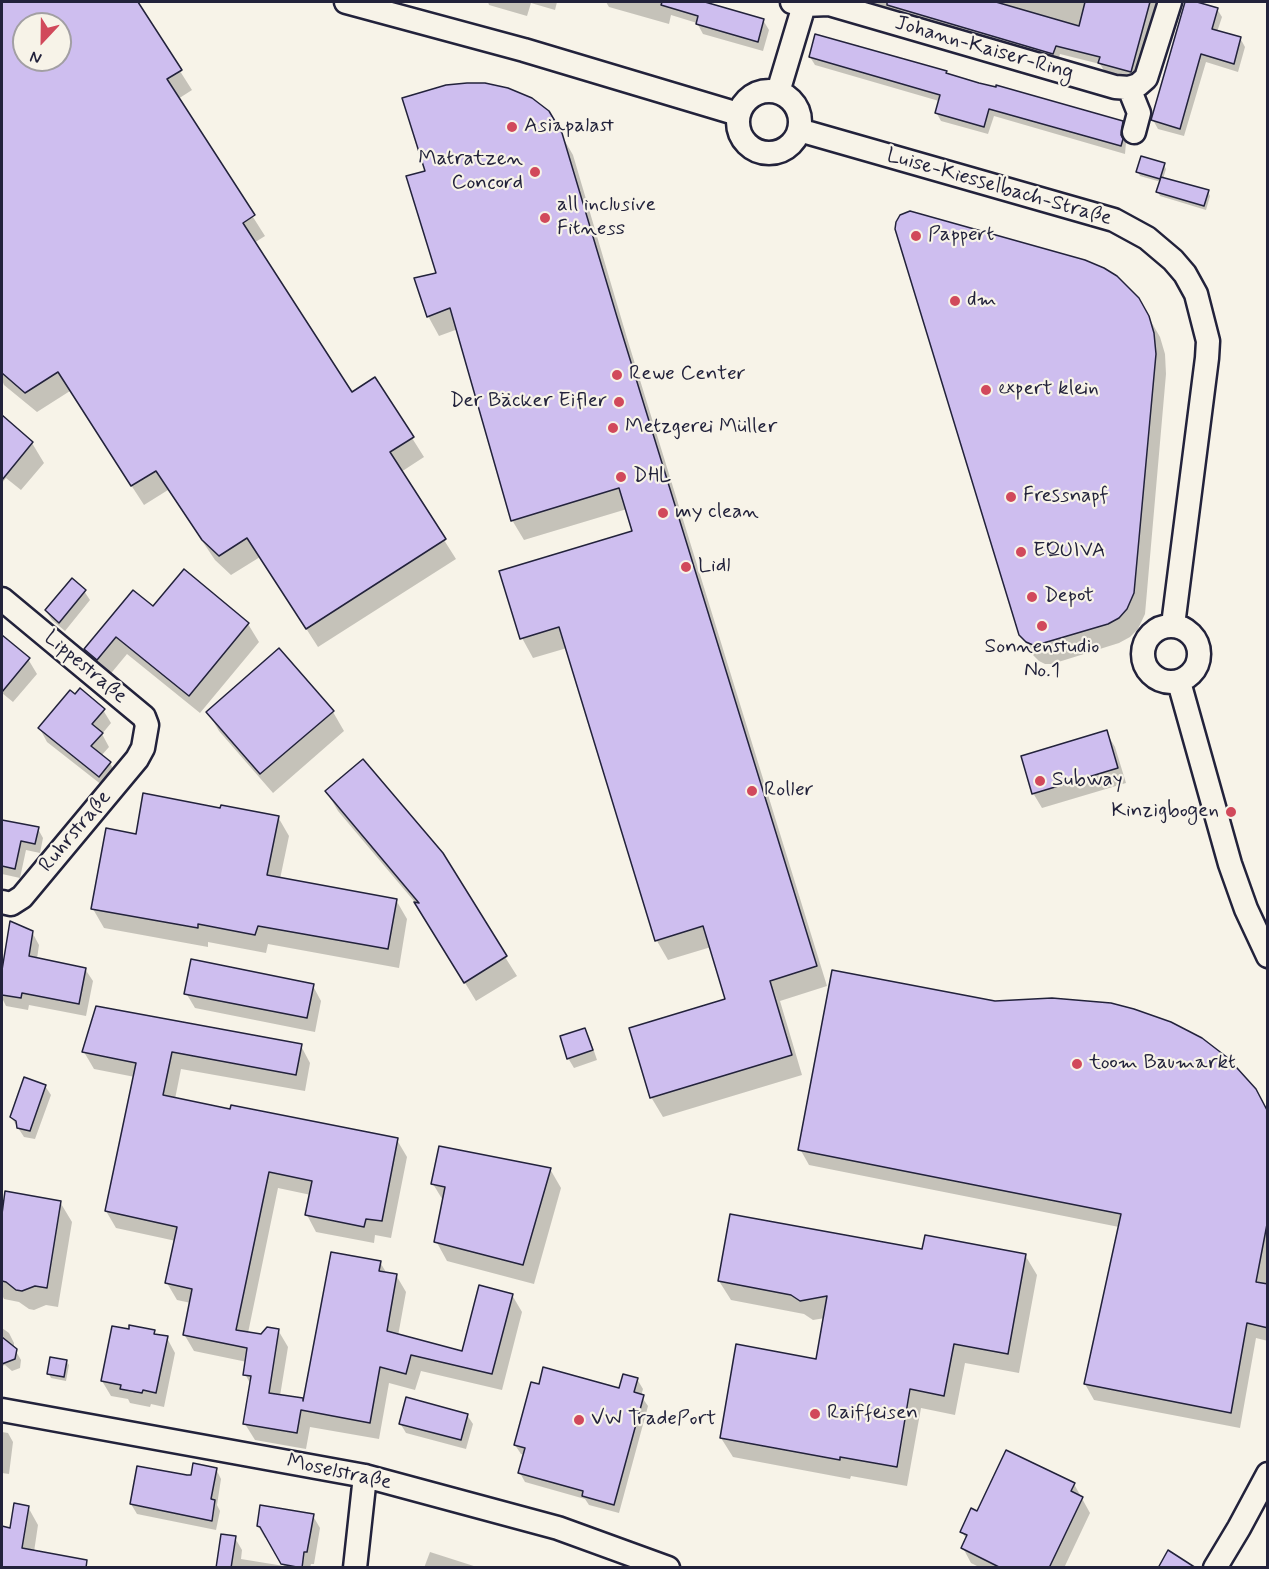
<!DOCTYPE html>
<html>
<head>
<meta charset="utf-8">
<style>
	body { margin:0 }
	#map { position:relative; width:1269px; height:1569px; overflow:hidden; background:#f7f3e8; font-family:Mynerve,sans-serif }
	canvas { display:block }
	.frame { position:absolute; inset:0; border:3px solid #22223b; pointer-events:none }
	.north { position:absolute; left:12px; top:12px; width:60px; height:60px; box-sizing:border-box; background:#f7f3e8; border:2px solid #a29fa3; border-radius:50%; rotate:202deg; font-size:16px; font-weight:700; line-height:24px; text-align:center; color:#22223b }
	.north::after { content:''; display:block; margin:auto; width:21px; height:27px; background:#d1495b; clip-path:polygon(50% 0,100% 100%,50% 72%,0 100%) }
</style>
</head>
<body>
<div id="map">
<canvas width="1269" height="1569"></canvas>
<div class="frame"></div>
<div class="north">N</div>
</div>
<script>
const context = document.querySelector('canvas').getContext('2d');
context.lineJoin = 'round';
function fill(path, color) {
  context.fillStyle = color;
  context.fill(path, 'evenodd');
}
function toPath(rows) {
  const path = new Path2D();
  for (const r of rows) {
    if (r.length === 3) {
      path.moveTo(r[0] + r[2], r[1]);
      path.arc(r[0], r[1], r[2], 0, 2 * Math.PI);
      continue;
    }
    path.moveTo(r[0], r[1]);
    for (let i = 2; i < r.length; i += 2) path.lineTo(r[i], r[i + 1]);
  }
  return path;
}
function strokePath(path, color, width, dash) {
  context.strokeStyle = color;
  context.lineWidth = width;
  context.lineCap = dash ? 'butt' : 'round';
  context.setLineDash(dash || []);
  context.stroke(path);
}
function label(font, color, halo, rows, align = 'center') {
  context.font = font + ' Mynerve,sans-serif';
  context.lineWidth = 4.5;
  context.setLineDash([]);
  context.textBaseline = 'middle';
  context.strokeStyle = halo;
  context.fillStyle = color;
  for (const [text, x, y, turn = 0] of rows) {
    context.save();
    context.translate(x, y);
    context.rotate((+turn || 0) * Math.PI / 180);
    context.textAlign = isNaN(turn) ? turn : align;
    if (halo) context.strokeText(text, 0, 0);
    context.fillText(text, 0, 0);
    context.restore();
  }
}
fill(toPath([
	[2,2,136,2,192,90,178,99,265,236,254,243,351,394,412,438,424,457,401,472,456,559,318,647,260,557,231,575,215,560,168,490,144,505,70,391,37,412,4,385,2,380],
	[24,24,60,24,60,60,24,60],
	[488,2,557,2,555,10,531,3,527,16,489,5],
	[606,2,708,2,709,4,763,20,769,30,763,51,703,34,697,23,671,15,669,24,609,7],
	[850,2,1157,2,1136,80,1105,72,1100,64,1060,54,1058,61],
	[1187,2,1217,9,1222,17,1217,32,1240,38,1245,47,1238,72,1206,62,1184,136,1158,129,1153,120],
	[810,57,946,73,947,75,1122,123,1127,131,1125,154,994,116,988,134,941,121,936,112,939,101,815,65],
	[548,112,573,155,627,338,827,986,780,1001,802,1075,663,1117,651,1097,727,1000,711,947,668,960,657,941,567,648,533,658,522,638,634,532,627,509,524,540,512,520,458,329,439,336,428,316,438,274,426,171],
	[1164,165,1166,169,1163,179,1208,192,1210,196,1206,210,1160,196,1158,192,1161,182,1140,176,1138,172],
	[1138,299,1160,337,1165,354,1166,374,1145,614,1138,629,1130,637,1119,643,1052,664,1045,664,1039,661,1033,655,1021,634],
	[2,417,32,443,44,463,21,490,6,478,2,483],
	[84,591,90,600,65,631,52,620,46,611],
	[154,608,248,624,259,642,200,713,127,654,108,677,97,667,86,649],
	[2,637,28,659,37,674,13,702,2,693],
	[103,710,111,723,102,734,109,747,101,756,110,763,117,776,107,789,47,742,40,729],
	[208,712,333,712,344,731,273,793,219,731],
	[1106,732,1115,747,1126,783,1042,808,1033,793],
	[327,792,505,957,517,976,476,1001,419,907,338,811],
	[222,810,278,817,289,836,280,879,396,900,407,919,399,968,268,944,266,953,208,942,208,947,104,928,93,909],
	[2,822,38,829,43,838,40,853,26,850,20,878,2,874],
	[11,923,32,932,39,945,37,959,85,969,93,981,86,1016,29,1005,28,1010,6,1006,2,998,2,979],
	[313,986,321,1001,315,1032,195,1008,186,993],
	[585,1029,590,1039,597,1060,574,1068,568,1058],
	[301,1046,310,1063,305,1091,181,1069,175,1099,397,1140,407,1157,391,1238,375,1235,374,1243,316,1232,307,1215,311,1195,278,1188,248,1333,261,1335,278,1330,288,1347,280,1396,304,1402,380,1262,387,1274,396,1275,406,1292,398,1336,463,1352,512,1295,522,1312,502,1390,421,1371,415,1390,389,1383,379,1439,310,1427,306,1449,255,1440,245,1424,251,1385,245,1374,247,1362,194,1351,184,1334,191,1303,177,1300,167,1283,176,1241,116,1228,106,1211,135,1077,94,1069,84,1052],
	[45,1086,51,1095,35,1139,24,1137,11,1117],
	[1268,1113,1268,1341,1256,1338,1240,1428,1094,1400,1085,1384,1119,1227,809,1165,800,1149],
	[550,1169,561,1188,534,1284,447,1261,436,1241,444,1202,433,1184],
	[6,1193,60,1202,72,1222,58,1307,46,1305,34,1310,29,1309,19,1302,4,1299,2,1295,2,1224],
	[924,1251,1025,1255,1037,1275,1019,1373,965,1363,955,1415,921,1408,907,1486,851,1476,850,1479,733,1457,721,1438,817,1360,825,1318,813,1320,804,1314,731,1300,719,1281],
	[2,1328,9,1333,14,1343,14,1348,21,1360,20,1368,12,1371,5,1365,2,1366],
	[154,1332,156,1336,167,1338,175,1353,164,1407,151,1404,150,1407,130,1403,128,1399,111,1396,102,1381],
	[66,1361,69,1365,66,1381,51,1378,49,1374],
	[637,1379,643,1389,641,1396,648,1406,619,1513,589,1505,585,1499,525,1482,520,1473,525,1455,521,1454,515,1445],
	[467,1415,473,1424,466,1449,406,1433,400,1423],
	[2,1432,8,1433,13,1442,9,1474,2,1473],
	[216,1469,221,1479,217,1505,220,1511,216,1530,137,1514,131,1504,192,1477],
	[1074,1484,1090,1513,1064,1568,981,1568,971,1563,963,1548,967,1540,962,1532,977,1513],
	[28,1507,38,1525,34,1552,80,1568,2,1568,3,1528,11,1530],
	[313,1516,320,1528,314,1564,311,1564,310,1568,217,1568,235,1538,242,1550,241,1559,284,1566,269,1538,265,1538,258,1526],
	[430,1552,480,1568,424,1568]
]), '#0003');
const building = toPath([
	[2,2,138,2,182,70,167,79,255,215,243,223,352,392,375,377,414,437,390,452,446,539,306,629,247,538,219,556,202,540,156,471,131,486,58,372,25,393,2,373,2,2],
	[24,24,60,24,60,60,24,60,24,24],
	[662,2,705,2,764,19,758,42,696,24,698,16,661,5,662,2],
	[887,2,996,2,1079,26,1085,2,1150,2,1131,72,1098,63,1100,57,1056,46,1053,54,887,5,887,2],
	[1185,2,1197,2,1218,8,1212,29,1241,37,1234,64,1201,54,1180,129,1151,120,1185,2],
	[815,34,947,71,946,73,979,83,996,87,996,85,1123,121,1121,135,1123,139,1121,146,989,109,984,127,935,113,940,95,809,57,815,34],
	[467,83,485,83,508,88,532,98,549,111,562,133,617,317,817,966,770,981,792,1055,650,1098,629,1028,725,999,703,926,655,941,559,627,520,639,499,571,632,531,619,488,511,521,450,308,427,317,414,278,436,273,406,176,425,171,402,98,446,85,467,83],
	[1141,156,1165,163,1160,179,1136,172,1141,156],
	[1161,177,1209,190,1204,206,1156,192,1161,177],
	[910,211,1085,260,1104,268,1117,276,1139,298,1149,316,1154,333,1156,354,1134,593,1127,609,1119,618,1108,624,1040,644,1033,645,1026,642,1019,635,895,229,896,222,900,215,910,211],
	[2,415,33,442,2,480,2,415],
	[184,569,249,623,189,696,116,637,97,660,84,649,133,590,153,606,184,569],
	[72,578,86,590,59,623,45,610,72,578],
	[2,635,30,658,2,692,2,635],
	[279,648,334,711,260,774,206,712,279,648],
	[80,688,105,709,92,724,103,733,91,746,111,762,99,777,38,728,70,690,75,694,80,688],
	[1107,730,1118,768,1032,794,1021,756,1107,730],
	[363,759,443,853,507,956,464,983,414,902,419,903,325,791,363,759],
	[143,793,220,808,221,805,279,816,267,875,397,899,388,949,258,926,255,935,198,924,198,928,91,909,106,828,136,834,143,793],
	[2,820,39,827,35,844,21,841,15,869,2,866,2,820],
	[10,921,33,931,29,956,86,968,79,1004,22,993,21,998,2,995,2,970,10,921],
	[191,959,314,984,307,1018,184,994,191,959],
	[832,970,995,1001,1052,998,1111,1003,1134,1009,1171,1022,1202,1038,1228,1058,1256,1089,1268,1112,1268,1219,1256,1282,1268,1284,1268,1328,1247,1323,1231,1413,1084,1384,1121,1214,798,1150,832,970],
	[96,1006,302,1044,296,1075,172,1052,163,1095,230,1109,231,1105,398,1138,382,1221,366,1219,364,1227,305,1215,312,1181,269,1172,236,1330,261,1334,267,1327,279,1329,269,1393,303,1398,303,1401,331,1252,381,1261,379,1271,397,1274,387,1331,462,1351,479,1285,513,1294,492,1374,411,1355,406,1374,380,1367,370,1423,301,1410,297,1433,243,1424,251,1376,243,1375,247,1348,183,1335,192,1289,165,1283,177,1227,105,1211,136,1063,82,1052,96,1006],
	[585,1028,593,1050,567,1059,560,1036,585,1028],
	[24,1077,46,1085,30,1131,17,1128,16,1121,10,1117,24,1077],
	[439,1146,551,1168,523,1265,434,1242,445,1187,431,1184,439,1146],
	[5,1191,61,1201,47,1288,35,1286,22,1291,16,1290,6,1282,2,1281,2,1214,5,1191],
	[730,1214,922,1249,925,1235,1026,1254,1008,1354,954,1344,944,1396,910,1389,897,1467,840,1457,840,1460,720,1438,736,1344,816,1359,827,1296,800,1301,791,1295,718,1281,730,1214],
	[129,1325,155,1330,154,1334,168,1336,156,1393,143,1390,142,1393,120,1389,121,1385,101,1381,112,1326,129,1329,129,1325],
	[2,1337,17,1349,15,1359,2,1364,2,1337],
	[50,1357,67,1360,64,1377,47,1374,50,1357],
	[543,1367,619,1388,623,1374,638,1378,634,1392,644,1395,614,1505,582,1496,583,1491,518,1473,525,1448,514,1445,531,1382,539,1384,543,1367],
	[406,1397,468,1414,461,1440,399,1424,406,1397],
	[1006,1450,1075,1483,1071,1491,1083,1497,1049,1568,1001,1568,961,1548,967,1535,960,1532,971,1508,977,1511,1006,1450],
	[193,1463,217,1468,211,1499,215,1500,212,1521,130,1504,137,1466,187,1475,191,1475,193,1463],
	[14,1503,29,1506,22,1548,87,1560,86,1568,2,1568,2,1526,10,1528,14,1503],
	[260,1505,314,1514,307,1552,304,1552,302,1568,281,1564,260,1527,257,1526,260,1505],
	[221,1534,236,1536,231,1568,216,1568,221,1534],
	[1168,1550,1196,1568,1158,1568,1168,1550]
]);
fill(building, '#cebeef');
strokePath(building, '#22223b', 1.5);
const minor = toPath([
	[346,2,524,50,738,114],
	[792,2,804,5,829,4,1115,87,1129,88,1138,85,1146,78,1170,2],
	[1129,88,1139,113,1134,132],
	[769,122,31],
	[778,92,805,2],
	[799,130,1114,220,1147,238,1173,260,1185,274,1196,294,1208,341,1207,358,1173,625],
	[2,599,144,717,147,725,143,748,137,759,22,897,11,904,2,902],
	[1171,654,28],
	[1179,682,1230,864,1246,909,1268,956],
	[2,1410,365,1476,558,1528,668,1568],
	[355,1568,365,1476],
	[1215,1568,1239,1528,1268,1474]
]);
strokePath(minor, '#22223b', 27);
strokePath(minor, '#f7f3e8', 22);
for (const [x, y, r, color] of [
	[512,127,6,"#d1495b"],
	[535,172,6,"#d1495b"],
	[545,218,6,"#d1495b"],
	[916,236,6,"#d1495b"],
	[955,301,6,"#d1495b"],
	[617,375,6,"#d1495b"],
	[986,390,6,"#d1495b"],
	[619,402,6,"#d1495b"],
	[613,428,6,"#d1495b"],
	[621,477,6,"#d1495b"],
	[1011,497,6,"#d1495b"],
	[663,513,6,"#d1495b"],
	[1021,552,6,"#d1495b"],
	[686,567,6,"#d1495b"],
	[1032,597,6,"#d1495b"],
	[1042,626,6,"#d1495b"],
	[1040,781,6,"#d1495b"],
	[752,791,6,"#d1495b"],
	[1231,812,6,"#d1495b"],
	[1077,1064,6,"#d1495b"],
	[815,1414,6,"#d1495b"],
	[579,1420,6,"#d1495b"]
]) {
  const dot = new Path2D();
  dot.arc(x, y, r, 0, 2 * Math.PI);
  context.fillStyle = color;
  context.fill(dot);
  strokePath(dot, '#f7f3e8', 2);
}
label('21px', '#22223b', '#f7f3e8', [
	["Johann-Kaiser-Ring",984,49,16],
	["Luise-Kiesselbach-Straße",999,188,16],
	["Lippestraße",85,668,40],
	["Ruhrstraße",76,832,-50],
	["Moselstraße",339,1473,12]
]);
label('21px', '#22223b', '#f7f3e8', [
	["Asiapalast",524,127],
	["Matratzen",523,160,"right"],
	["Concord",523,184,"right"],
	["all inclusive",557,206],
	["Fitness",557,230],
	["Pappert",928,236],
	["dm",967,301],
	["Rewe Center",629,375],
	["expert klein",998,390],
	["Der Bäcker Eifler",607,402,"right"],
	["Metzgerei Müller",625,428],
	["DHL",633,477],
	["Fressnapf",1023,497],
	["my clean",675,513],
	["EQUIVA",1033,552],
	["Lidl",698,567],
	["Depot",1044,597],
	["Sonnenstudio",1042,648,"center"],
	["No.1",1042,672,"center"],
	["Subway",1052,781],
	["Roller",764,791],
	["Kinzigbogen",1219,812,"right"],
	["toom Baumarkt",1089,1064],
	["Raiffeisen",827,1414],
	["VW TradePort",591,1420]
], 'left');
</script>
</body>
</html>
